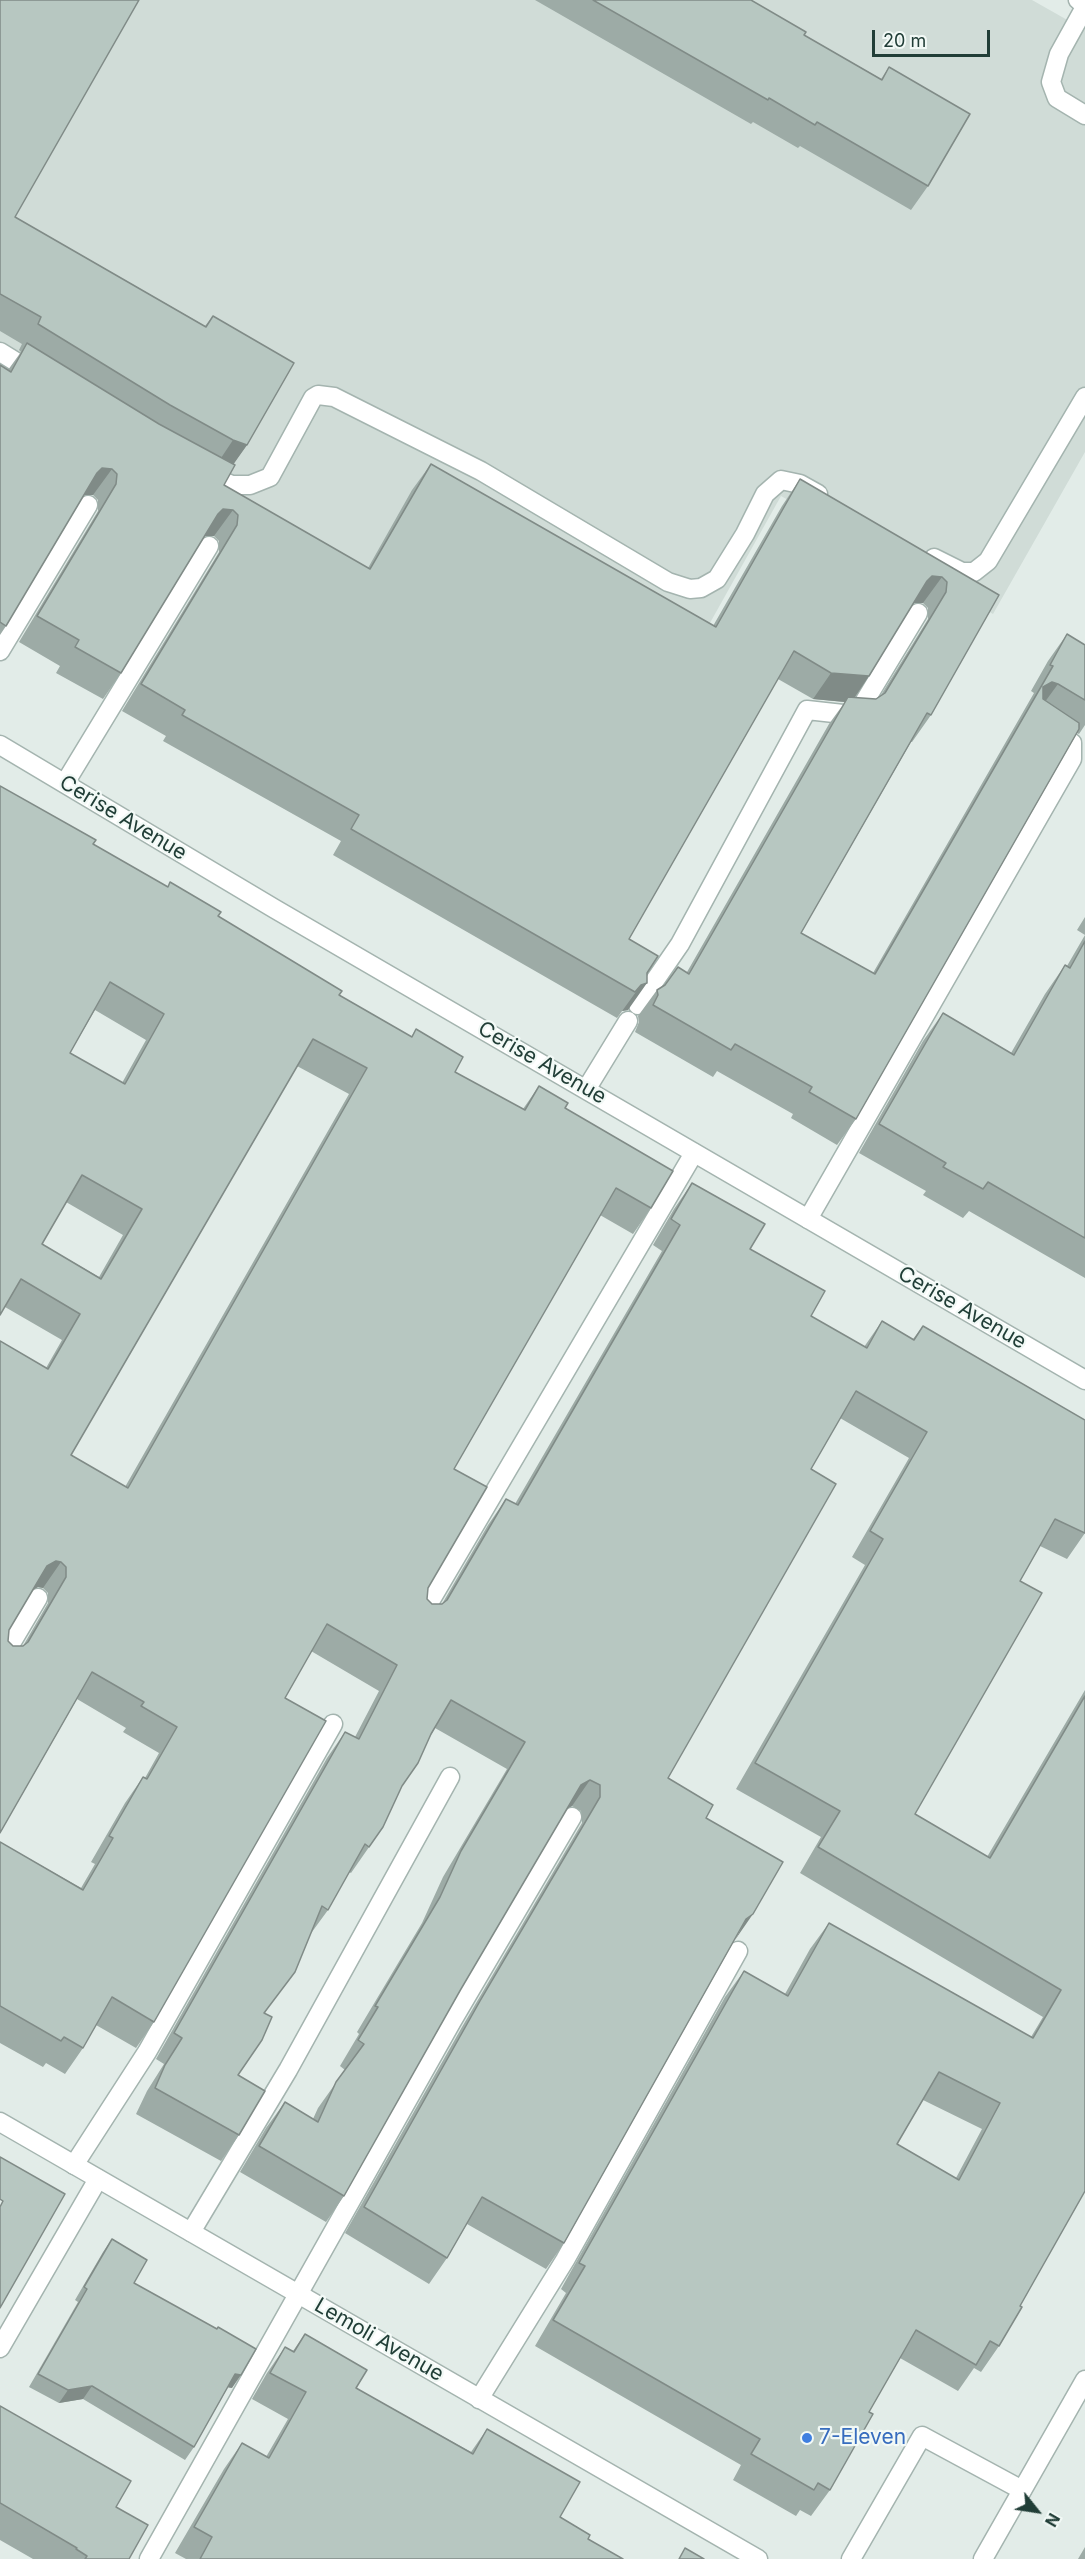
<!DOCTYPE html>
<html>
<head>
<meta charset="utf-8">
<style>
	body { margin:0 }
	#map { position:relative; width:1085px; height:2559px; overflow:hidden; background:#e2ece8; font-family:Inter,sans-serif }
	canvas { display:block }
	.north { position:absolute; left:1007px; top:2481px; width:60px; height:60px; -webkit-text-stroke:4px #f2f9f6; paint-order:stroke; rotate:120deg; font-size:16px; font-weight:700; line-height:24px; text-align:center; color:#213e37 }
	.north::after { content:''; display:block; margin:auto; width:21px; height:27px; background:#213e37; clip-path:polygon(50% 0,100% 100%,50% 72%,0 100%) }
	.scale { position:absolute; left:872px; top:30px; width:118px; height:27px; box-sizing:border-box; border:3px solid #213e37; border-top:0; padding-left:8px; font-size:18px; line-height:21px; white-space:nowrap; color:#213e37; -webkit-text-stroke:4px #f2f9f6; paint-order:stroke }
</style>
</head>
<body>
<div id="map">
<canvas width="1085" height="2559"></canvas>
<div class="north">N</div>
<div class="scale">20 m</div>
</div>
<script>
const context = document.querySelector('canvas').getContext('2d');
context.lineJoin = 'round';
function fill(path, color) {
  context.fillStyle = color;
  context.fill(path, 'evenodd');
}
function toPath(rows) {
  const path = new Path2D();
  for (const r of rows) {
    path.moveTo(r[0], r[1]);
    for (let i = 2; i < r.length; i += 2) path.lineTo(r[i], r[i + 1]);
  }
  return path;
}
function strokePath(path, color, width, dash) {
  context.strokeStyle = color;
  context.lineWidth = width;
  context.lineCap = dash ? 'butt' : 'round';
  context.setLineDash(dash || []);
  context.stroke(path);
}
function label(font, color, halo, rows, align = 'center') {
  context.font = font + ' Inter,sans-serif';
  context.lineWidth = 4.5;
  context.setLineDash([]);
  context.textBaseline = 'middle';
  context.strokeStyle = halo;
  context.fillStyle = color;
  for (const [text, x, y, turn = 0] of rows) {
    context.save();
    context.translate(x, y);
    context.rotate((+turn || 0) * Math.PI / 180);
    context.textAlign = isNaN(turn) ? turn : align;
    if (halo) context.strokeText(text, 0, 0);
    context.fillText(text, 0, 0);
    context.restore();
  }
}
fill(toPath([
	[0,0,1032,0,1085,30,1085,452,993,614,781,496,645,739,0,366]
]), '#d0dcd7');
const service = toPath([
	[1085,7,1059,54,1051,82,1057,98,1085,115],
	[0,352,34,373],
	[203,473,232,485,250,485,270,477,313,398,318,395,334,397,481,471,668,582,690,589,701,588,717,579,745,534,765,494,781,480,800,484,818,494],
	[934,558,962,572,974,572,988,561,1085,397],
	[0,651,88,505],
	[65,783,209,546],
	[638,1005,680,944,807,710,843,714,857,714,918,613],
	[587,1088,628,1021],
	[808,1219,1072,759,1072,743,1051,730],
	[419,1620,694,1153],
	[0,1662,38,1598],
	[74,2165,147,2052,333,1724],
	[191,2232,288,2070,450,1777],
	[0,2348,98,2179],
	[479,2399,565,2260,738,1951],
	[149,2559,452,2021,572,1817],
	[851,2559,922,2436,1022,2490]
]);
const minor = toPath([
	[1078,0,1085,4],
	[0,745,275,909,1085,1380],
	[0,2122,758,2559]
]);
const tertiary = toPath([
	[983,2559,1085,2380]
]);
strokePath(service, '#a4b4af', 21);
strokePath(minor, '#a4b4af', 21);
strokePath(tertiary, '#a4b4af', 21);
strokePath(service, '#fff', 18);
strokePath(minor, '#fff', 18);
strokePath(tertiary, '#fff', 18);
fill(toPath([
	[0,0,15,217,205,326,213,316,247,445,233,464,224,485,368,568,412,490,431,464,713,626,782,506,800,479,999,595,931,715,912,742,911,742,801,933,873,973,1034,693,1031,691,1048,661,1067,634,1085,645,1085,725,1079,734,1077,733,856,1119,837,1145,791,1118,793,1114,717,1071,713,1077,635,1032,639,1022,638,1016,657,990,687,972,829,724,845,702,813,699,778,679,629,939,647,973,628,1010,622,1011,617,1018,333,855,341,841,163,741,166,736,122,711,219,552,219,541,214,536,204,536,121,673,103,699,56,673,60,666,19,642,98,511,98,500,93,495,84,495,6,626,0,635,0,365,8,370,21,352,19,350,22,344,0,331],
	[913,603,923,603,928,608,928,619,881,695,876,699,854,698,869,676],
	[535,0,751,0,804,35,881,79,889,67,928,186,911,210,800,146,798,148,753,122,751,124],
	[93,844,218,916,339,995,411,1037,416,1029,455,1072,523,1109,539,1086,565,1108,651,1208,633,1234,600,1215,454,1469,428,1588,427,1599,432,1604,442,1604,488,1525,506,1499,515,1504,662,1251,653,1245,674,1209,692,1183,750,1249,811,1316,864,1347,882,1321,913,1339,923,1326,1085,1533,1067,1559,1040,1546,1020,1581,915,1814,987,1857,1085,1690,1085,2191,1020,2306,999,2346,981,2372,974,2368,958,2391,900,2358,869,2412,830,2490,811,2516,800,2510,796,2516,733,2480,741,2465,535,2346,566,2293,561,2289,725,1997,744,1971,785,1994,810,1949,829,1923,1031,2037,1043,2017,800,1873,821,1837,736,1789,865,1565,852,1557,909,1458,840,1418,811,1469,668,1778,706,1818,734,1941,564,2243,546,2269,467,2224,447,2258,429,2284,345,2233,462,2027,582,1823,581,1811,572,1806,567,1809,461,1989,344,2196,326,2222,240,2172,266,2128,285,2102,313,2119,318,2108,345,2070,340,2066,359,2034,357,2032,422,1923,443,1877,507,1769,435,1728,402,1786,383,1827,351,1873,349,1872,328,1910,309,1936,265,2013,238,2075,239,2135,221,2161,136,2114,147,2091,164,2064,156,2059,327,1758,345,1732,355,1737,379,1691,311,1651,285,1698,154,2022,136,2048,96,2025,83,2048,65,2074,46,2063,43,2067,0,2043,0,1842,81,1888,95,1864,91,1862,125,1803,143,1777,145,1778,159,1753,123,1732,126,1728,77,1699,0,1833,0,1341,46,1368,62,1340,5,1307],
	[95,1010,146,1040,122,1083,70,1053],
	[297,1066,349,1094,125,1487,71,1455],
	[66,1202,123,1235,99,1277,42,1244],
	[38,1587,43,1588,48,1593,48,1603,23,1646,13,1646,8,1641,9,1630,33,1589],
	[923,2100,982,2129,956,2178,897,2144],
	[1085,917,1085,935,1077,930],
	[1085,935,1085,1278,969,1211,963,1218,923,1195,926,1191,859,1153,923,1041,943,1013,1011,1053,1045,994,1065,965,1067,966],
	[112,2239,134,2283,232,2388,228,2387,194,2447,185,2460,83,2399,59,2403,29,2387,78,2302,75,2300,103,2252],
	[305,2334,356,2388,471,2452,487,2429,560,2517,588,2539,623,2559,186,2559,175,2553,224,2469,242,2443,266,2457,288,2419,252,2399,267,2373,285,2347,293,2351],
	[0,2406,116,2507,129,2559,33,2559,0,2540],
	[1085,2547,1085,2559,1078,2559]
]), '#9daba6');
fill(toPath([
	[233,440,247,445,228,472,215,467],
	[102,468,112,469,93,495,83,495,97,473],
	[223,509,233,510,214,536,204,536,218,514],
	[932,576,942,577,923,603,913,603,927,581],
	[831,673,869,676,851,703,848,697,845,702,813,699],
	[1052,682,1058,684,1039,710,1043,687],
	[647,983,628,1010,622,1011,617,1018,641,985],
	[56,1561,61,1562,43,1588,38,1587,29,1592,47,1566],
	[590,1780,572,1806,562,1811,581,1785],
	[753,1914,735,1940,746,1919],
	[235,2374,241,2375,232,2388,226,2387],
	[92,2386,83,2399,59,2403,68,2390]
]), '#808b87');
const building = toPath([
	[0,0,139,0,15,217,206,327,213,316,294,363,247,445,233,440,170,405,38,324,41,317,0,294,0,0],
	[593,0,751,0,806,32,804,35,882,80,889,67,970,114,928,186,817,122,815,125,769,98,768,100,593,0],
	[27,343,159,424,235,465,224,485,370,569,431,464,716,627,800,479,999,595,931,715,927,713,801,933,875,974,1053,666,1050,665,1067,634,1085,645,1085,700,1058,684,1052,682,1043,687,1043,699,1079,723,1079,729,856,1119,809,1092,812,1087,735,1044,731,1050,653,1005,658,995,657,990,665,985,678,967,689,974,848,697,876,699,885,693,946,592,947,582,942,577,932,576,927,581,869,676,831,673,794,651,629,939,658,956,647,973,647,983,641,985,635,992,351,829,359,815,182,715,185,710,141,684,237,525,238,515,233,510,223,509,218,514,121,673,75,647,79,640,37,616,116,484,117,474,112,469,102,468,97,473,6,626,0,622,0,365,11,372,27,343],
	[0,786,96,840,93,844,168,887,170,882,221,912,218,916,342,991,339,995,412,1037,416,1029,463,1057,455,1072,525,1110,539,1086,568,1103,565,1108,673,1171,651,1208,616,1188,454,1469,487,1487,428,1588,427,1599,432,1604,442,1604,447,1600,506,1499,518,1505,680,1225,671,1219,692,1183,765,1224,750,1249,825,1291,811,1316,867,1348,882,1321,914,1340,923,1326,1085,1420,1085,1533,1055,1519,1020,1581,1042,1593,915,1814,990,1858,1085,1696,1085,2191,1020,2306,1022,2307,999,2346,990,2341,976,2365,916,2330,869,2412,873,2414,830,2490,818,2483,814,2490,751,2454,760,2439,553,2320,585,2266,579,2263,744,1971,788,1996,829,1923,1033,2038,1061,1990,818,1847,840,1811,755,1763,883,1539,870,1531,927,1432,856,1391,811,1469,836,1484,668,1778,713,1805,706,1818,783,1862,753,1914,746,1919,564,2243,482,2197,447,2258,364,2207,480,2001,600,1797,600,1785,590,1780,581,1785,461,1989,344,2196,259,2146,285,2102,318,2122,336,2082,364,2044,358,2040,378,2007,375,2006,440,1897,461,1851,525,1742,451,1700,431,1734,418,1763,402,1786,383,1827,369,1847,365,1844,328,1910,322,1906,295,1972,264,2013,272,2017,262,2040,238,2075,265,2091,239,2135,155,2088,165,2065,182,2038,174,2033,345,1732,359,1739,397,1665,327,1624,285,1698,326,1721,154,2022,112,1997,83,2048,64,2037,61,2041,0,2006,0,1842,83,1890,113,1838,109,1836,143,1777,147,1779,177,1727,141,1706,144,1702,92,1672,0,1833,0,1341,48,1369,80,1314,21,1279,0,1315,0,786],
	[110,982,164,1014,125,1084,70,1053,110,982],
	[313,1039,367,1068,128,1488,71,1455,313,1039],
	[82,1175,142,1209,101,1279,42,1244,82,1175],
	[56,1561,61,1562,66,1567,66,1577,28,1642,23,1646,13,1646,8,1641,9,1630,47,1566,56,1561],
	[939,2072,1000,2103,959,2180,897,2144,939,2072],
	[1085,941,1085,1238,988,1182,983,1189,943,1167,946,1163,879,1124,943,1013,1014,1055,1065,965,1070,968,1085,941],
	[0,2157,65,2194,0,2308,0,2207,3,2201,0,2199,0,2157],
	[112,2239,147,2260,134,2283,217,2329,218,2327,256,2349,241,2375,235,2374,194,2447,92,2386,68,2390,38,2374,87,2289,84,2287,112,2239],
	[305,2334,367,2370,356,2388,473,2454,487,2429,580,2482,560,2517,590,2535,588,2539,623,2559,200,2559,212,2537,194,2527,242,2443,269,2458,306,2392,270,2373,285,2347,294,2352,305,2334],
	[0,2406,131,2481,116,2507,148,2525,129,2559,85,2559,87,2556,76,2549,77,2548,0,2503,0,2406],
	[685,2548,704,2559,679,2559,685,2548]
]);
fill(building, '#b7c7c1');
strokePath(building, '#808b87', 1.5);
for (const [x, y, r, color] of [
	[807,2438,6,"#3f7fe0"]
]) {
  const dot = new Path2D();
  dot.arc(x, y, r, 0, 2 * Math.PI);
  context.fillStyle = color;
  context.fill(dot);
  strokePath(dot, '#f2f9f6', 2);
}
label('21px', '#213e37', '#f2f9f6', [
	["Cerise Avenue",123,818,31],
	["Cerise Avenue",542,1063,30],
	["Cerise Avenue",962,1308,30],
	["Lemoli Avenue",379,2340,30]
]);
label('21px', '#366cbe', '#f2f9f6', [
	["7-Eleven",819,2438]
], 'left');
</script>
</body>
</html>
